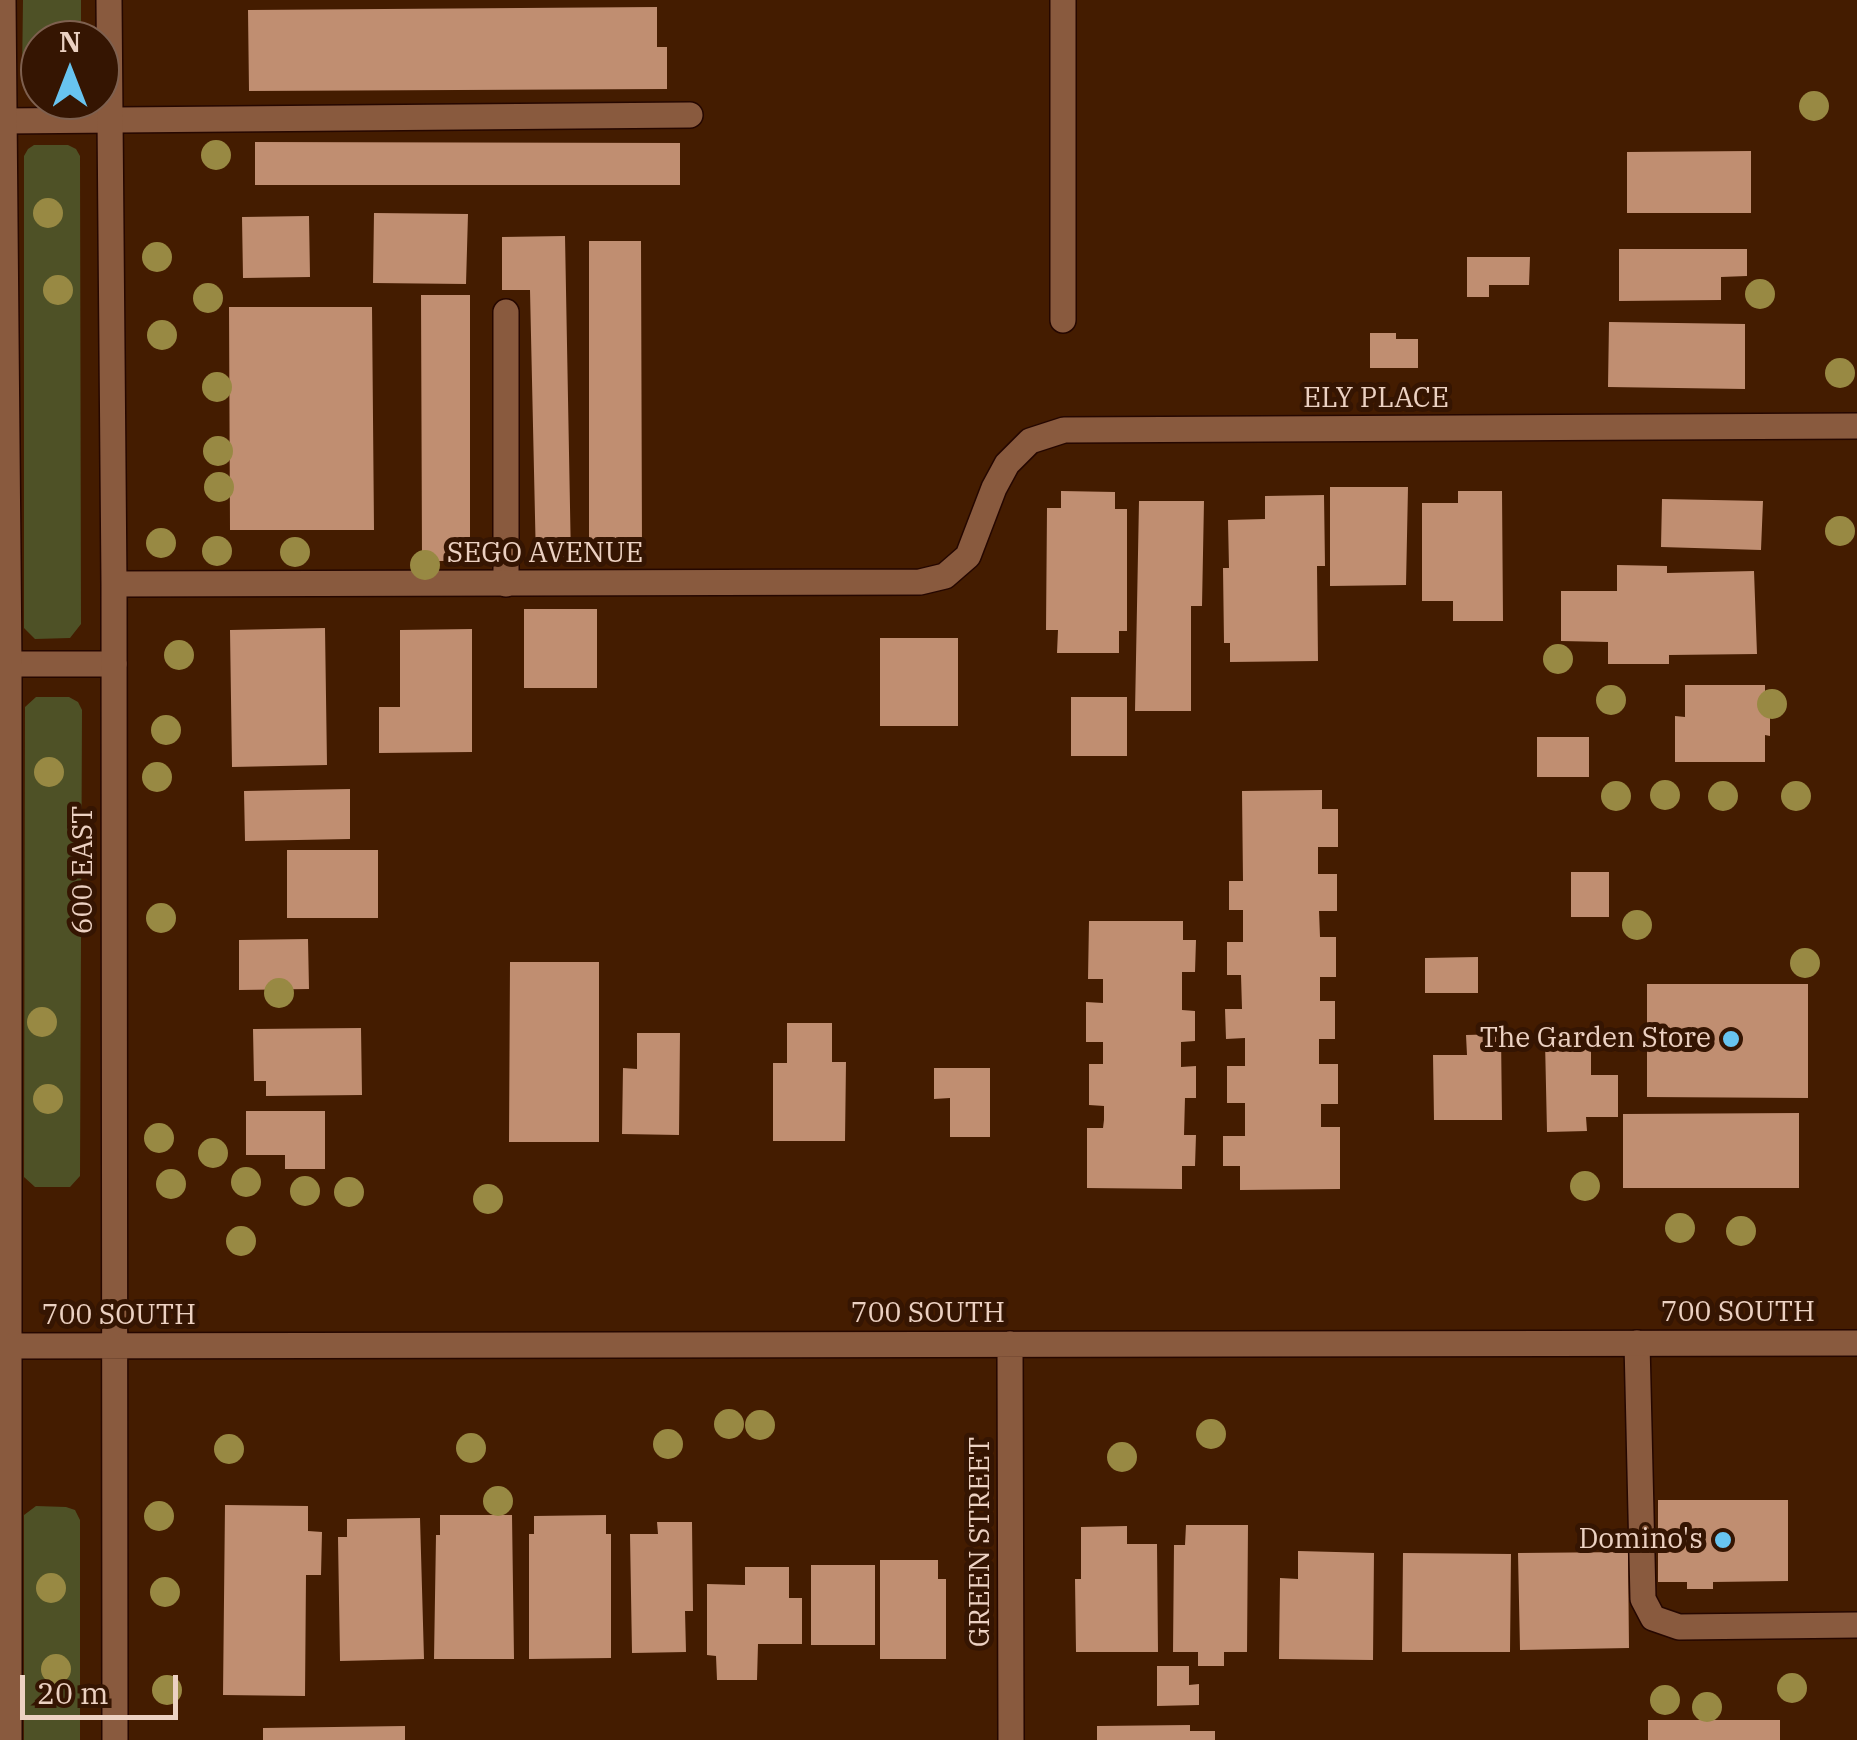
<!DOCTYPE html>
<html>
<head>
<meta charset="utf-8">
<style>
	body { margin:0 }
	#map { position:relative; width:1857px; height:1740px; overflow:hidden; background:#441c00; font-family:"IBM Plex Serif",serif }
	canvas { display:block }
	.north { position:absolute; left:20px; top:20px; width:100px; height:100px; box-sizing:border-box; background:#351502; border:2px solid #7e604f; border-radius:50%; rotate:0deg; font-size:28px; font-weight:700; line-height:40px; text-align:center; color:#ecd1c2 }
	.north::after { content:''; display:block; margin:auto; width:35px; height:45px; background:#68c4f0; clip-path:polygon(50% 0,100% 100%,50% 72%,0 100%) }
	.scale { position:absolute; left:20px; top:1675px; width:158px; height:45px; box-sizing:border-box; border:5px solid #ecd1c2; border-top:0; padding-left:12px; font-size:30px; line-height:35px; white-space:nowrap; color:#ecd1c2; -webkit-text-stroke:8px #351502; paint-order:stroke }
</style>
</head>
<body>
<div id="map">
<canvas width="1857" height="1740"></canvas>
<div class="north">N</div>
<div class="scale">20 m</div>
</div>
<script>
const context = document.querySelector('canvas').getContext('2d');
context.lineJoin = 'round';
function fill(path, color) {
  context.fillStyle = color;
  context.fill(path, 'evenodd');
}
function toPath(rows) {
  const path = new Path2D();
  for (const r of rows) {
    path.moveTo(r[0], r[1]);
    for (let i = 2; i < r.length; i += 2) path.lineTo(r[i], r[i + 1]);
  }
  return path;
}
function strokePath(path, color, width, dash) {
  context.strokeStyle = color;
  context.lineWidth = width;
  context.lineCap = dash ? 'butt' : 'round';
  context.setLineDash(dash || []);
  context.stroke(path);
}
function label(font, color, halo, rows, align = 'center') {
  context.font = font + ' "IBM Plex Serif",serif';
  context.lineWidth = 10;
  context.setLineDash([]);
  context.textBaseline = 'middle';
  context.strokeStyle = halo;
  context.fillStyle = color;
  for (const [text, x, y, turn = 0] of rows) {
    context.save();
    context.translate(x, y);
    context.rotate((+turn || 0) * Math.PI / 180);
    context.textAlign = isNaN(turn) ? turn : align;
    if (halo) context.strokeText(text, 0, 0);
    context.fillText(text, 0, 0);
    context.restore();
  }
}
fill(toPath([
	[23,0,81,0,81,40,40,40,40,87,26,83,22,76],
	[34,145,68,145,76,149,80,156,81,624,70,638,35,639,24,628,24,156,28,149],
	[36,697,69,697,78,702,82,710,80,1176,70,1187,35,1187,24,1177,25,707],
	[36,1506,66,1507,75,1510,80,1520,80,1740,24,1740,24,1515]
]), '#4e5126');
fill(toPath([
	[657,7,657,47,667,47,667,89,249,91,248,10],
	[255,142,680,143,680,185,255,185],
	[1751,151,1751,213,1627,213,1627,152],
	[374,213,468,214,466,284,373,283],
	[309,216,310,277,243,278,242,217],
	[565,236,571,561,536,562,530,290,502,290,502,237],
	[589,241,641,241,642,551,589,551],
	[1619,249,1747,249,1747,276,1721,277,1721,300,1619,301],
	[1467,257,1530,257,1529,285,1489,285,1489,297,1467,297],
	[421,295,470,295,470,561,422,561],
	[229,307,372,307,374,530,230,530],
	[1609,322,1745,324,1745,389,1608,387],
	[1370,333,1396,333,1396,339,1418,339,1418,368,1370,368],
	[1330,487,1408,487,1406,585,1330,586],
	[1061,491,1115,492,1115,509,1127,509,1127,631,1119,631,1119,653,1057,653,1058,630,1046,630,1047,508,1061,508],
	[1458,491,1502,491,1503,621,1453,621,1453,601,1422,601,1422,503,1458,503],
	[1324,495,1325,566,1317,566,1318,661,1230,662,1230,643,1224,643,1223,568,1229,568,1228,520,1265,519,1265,496],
	[1662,499,1763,501,1761,550,1661,547],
	[1139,501,1204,501,1202,606,1191,606,1191,711,1135,711],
	[1617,565,1667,566,1667,573,1754,571,1757,654,1669,655,1669,664,1608,664,1608,642,1561,641,1561,591,1617,591],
	[524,609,597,609,597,688,524,688],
	[325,628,327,765,232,767,230,630],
	[472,629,472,752,379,753,379,707,400,707,400,630],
	[880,638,958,638,958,726,880,726],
	[1685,685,1765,685,1765,708,1770,708,1770,736,1765,735,1765,762,1675,762,1675,716,1685,717],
	[1071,697,1127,697,1127,756,1071,756],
	[1537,737,1589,737,1589,777,1537,777],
	[350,789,350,839,245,841,244,791],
	[1322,790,1322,809,1338,809,1338,847,1318,847,1318,874,1337,874,1337,911,1319,911,1320,937,1336,937,1336,977,1320,977,1320,1001,1335,1001,1335,1039,1319,1039,1319,1064,1338,1064,1338,1104,1321,1104,1321,1127,1340,1127,1340,1189,1240,1190,1240,1166,1223,1166,1223,1136,1245,1136,1245,1103,1227,1103,1227,1066,1245,1066,1245,1038,1226,1039,1225,1009,1242,1009,1241,975,1227,975,1227,942,1243,942,1243,910,1229,910,1229,881,1243,881,1242,791],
	[287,850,378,850,378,918,287,918],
	[1571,872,1609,872,1609,917,1571,917],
	[1089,921,1183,921,1183,940,1196,940,1195,972,1182,972,1182,1010,1195,1011,1195,1041,1181,1042,1181,1067,1196,1066,1196,1098,1185,1098,1184,1135,1196,1135,1195,1166,1182,1166,1182,1189,1087,1188,1087,1128,1103,1128,1104,1120,1104,1106,1089,1105,1089,1064,1103,1064,1103,1042,1086,1042,1086,1002,1103,1003,1103,979,1088,979],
	[308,939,309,989,239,990,239,940],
	[1478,957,1478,993,1425,993,1425,958],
	[510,962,599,962,599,1142,509,1142],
	[1647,984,1808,984,1808,1098,1647,1097],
	[787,1023,832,1023,832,1062,846,1062,845,1141,773,1141,773,1063,787,1063],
	[361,1028,362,1095,266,1096,266,1081,254,1081,253,1029],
	[637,1033,680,1033,679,1135,622,1134,623,1068,637,1069],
	[1501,1034,1502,1120,1434,1120,1433,1055,1467,1055,1466,1035],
	[1591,1040,1591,1075,1618,1075,1618,1117,1586,1117,1587,1131,1547,1132,1545,1041],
	[934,1068,990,1068,990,1137,950,1137,950,1098,934,1099],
	[246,1111,325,1111,325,1169,285,1169,285,1155,246,1155],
	[1799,1113,1799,1188,1623,1188,1623,1114],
	[1658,1500,1788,1500,1788,1581,1713,1582,1713,1589,1687,1589,1687,1582,1658,1582],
	[225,1505,308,1506,308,1531,322,1532,321,1575,306,1575,305,1696,223,1695],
	[440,1515,512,1515,514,1659,434,1659,436,1535,440,1535],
	[606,1515,606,1534,611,1534,611,1658,529,1659,529,1534,534,1534,534,1516],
	[420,1518,424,1659,340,1661,338,1537,347,1537,347,1519],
	[657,1522,692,1522,693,1611,685,1611,686,1652,632,1653,630,1534,658,1534],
	[1186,1525,1248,1525,1247,1652,1224,1652,1224,1666,1198,1666,1198,1652,1173,1652,1174,1545,1185,1545],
	[1127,1526,1127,1544,1157,1544,1158,1652,1076,1652,1075,1579,1081,1579,1081,1527],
	[1298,1551,1374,1553,1373,1660,1279,1659,1280,1578,1298,1579],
	[1628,1552,1629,1648,1520,1650,1518,1553],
	[1403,1553,1511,1554,1510,1652,1402,1652],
	[880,1560,938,1560,938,1579,946,1579,946,1659,880,1659],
	[811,1565,875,1565,875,1645,811,1645],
	[745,1567,789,1567,789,1598,802,1598,802,1644,758,1644,757,1680,717,1680,716,1656,707,1655,707,1584,745,1585],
	[1157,1666,1189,1666,1189,1685,1199,1684,1199,1705,1157,1706],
	[1648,1720,1780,1720,1780,1740,1648,1740],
	[1190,1725,1190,1731,1215,1731,1215,1740,1097,1740,1097,1726],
	[405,1726,405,1740,263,1740,263,1728]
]), '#c08e71');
const service = toPath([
	[1063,0,1063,320],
	[3,121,690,115],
	[506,312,506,584],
	[9,664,114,664],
	[1637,1343,1643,1599,1653,1618,1679,1627,1857,1625]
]);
const minor = toPath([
	[3,0,9,664,9,1740],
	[109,0,114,584,115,1740],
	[114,584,920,582,945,576,968,556,994,488,1007,464,1030,441,1064,430,1857,426],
	[1010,1344,1011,1740],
	[0,1346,1857,1343]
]);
strokePath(service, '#250700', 28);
strokePath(minor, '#250700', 28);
strokePath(service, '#895a3e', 25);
strokePath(minor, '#895a3e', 25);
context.fillStyle = '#988943';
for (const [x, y] of [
	[1814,106],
	[216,155],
	[48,213],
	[157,257],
	[58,290],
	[1760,294],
	[208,298],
	[162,335],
	[1840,373],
	[217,387],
	[218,451],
	[219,487],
	[1840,531],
	[161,543],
	[217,551],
	[295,552],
	[425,565],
	[179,655],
	[1558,659],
	[1611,700],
	[1772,704],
	[166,730],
	[49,772],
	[157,777],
	[1665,795],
	[1616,796],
	[1723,796],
	[1796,796],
	[161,918],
	[1637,925],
	[1805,963],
	[279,993],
	[42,1022],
	[48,1099],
	[159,1138],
	[213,1153],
	[246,1182],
	[171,1184],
	[1585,1186],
	[305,1191],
	[349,1192],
	[488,1199],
	[1680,1228],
	[1741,1231],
	[241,1241],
	[729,1424],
	[760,1425],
	[1211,1434],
	[668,1444],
	[471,1448],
	[229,1449],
	[1122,1457],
	[498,1501],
	[159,1516],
	[51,1588],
	[165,1592],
	[56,1669],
	[1792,1688],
	[167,1690],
	[1665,1700],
	[1707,1707]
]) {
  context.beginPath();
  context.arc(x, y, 15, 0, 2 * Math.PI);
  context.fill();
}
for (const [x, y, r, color] of [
	[1731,1039,10,"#68c4f0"],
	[1723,1540,10,"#68c4f0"]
]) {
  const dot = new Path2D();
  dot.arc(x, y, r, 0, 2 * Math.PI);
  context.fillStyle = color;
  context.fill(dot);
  strokePath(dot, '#351502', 4);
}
label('28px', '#ecd1c2', '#351502', [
	["ELY PLACE",1376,399],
	["SEGO AVENUE",545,554],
	["600 EAST",84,870,-90],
	["700 SOUTH",1738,1313],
	["700 SOUTH",928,1314],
	["700 SOUTH",119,1316],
	["GREEN STREET",981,1542,-90]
]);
label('28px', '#ecd1c2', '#351502', [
	["The Garden Store",1711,1039],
	["Domino's",1703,1540]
], 'right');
</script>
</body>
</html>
